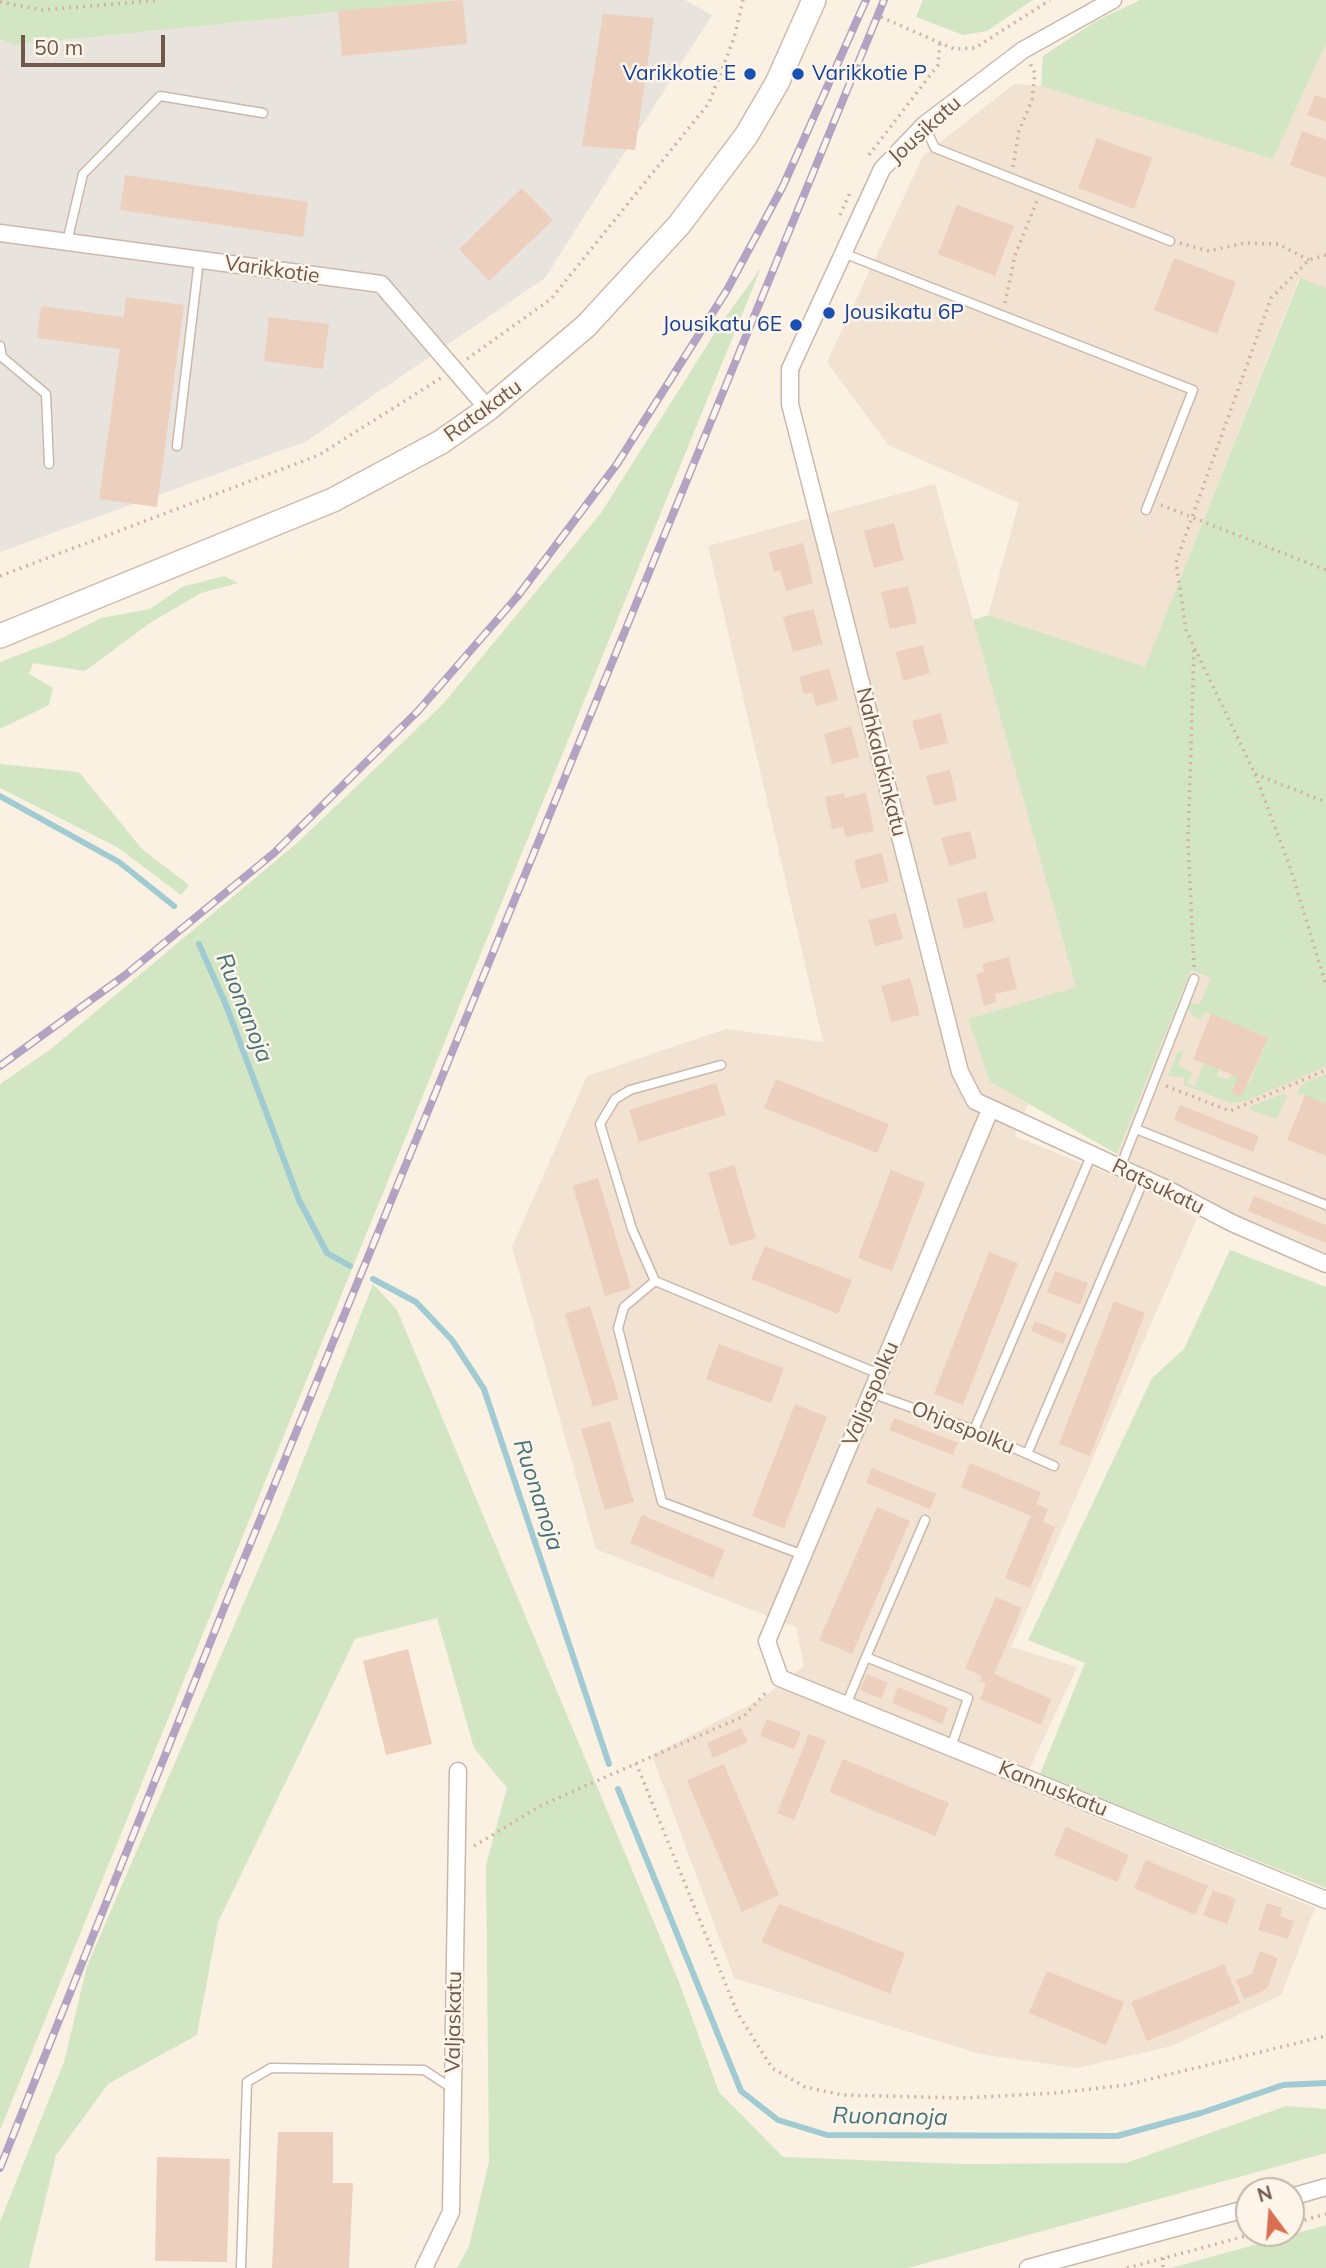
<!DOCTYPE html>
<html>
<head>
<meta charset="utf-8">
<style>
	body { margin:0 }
	#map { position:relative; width:1326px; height:2268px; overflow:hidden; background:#faf1e3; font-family:Mulish,sans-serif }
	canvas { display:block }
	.north { position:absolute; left:1235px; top:2177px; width:70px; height:70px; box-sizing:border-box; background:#fdf5e9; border:2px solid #c5b6aa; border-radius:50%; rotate:344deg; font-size:19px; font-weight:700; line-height:28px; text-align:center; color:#70584b }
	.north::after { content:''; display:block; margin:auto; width:24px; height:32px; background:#da6e52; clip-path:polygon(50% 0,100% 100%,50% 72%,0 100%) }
	.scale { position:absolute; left:21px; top:35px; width:144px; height:32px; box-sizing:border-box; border:4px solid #70584b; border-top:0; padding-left:9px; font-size:21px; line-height:24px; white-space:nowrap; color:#70584b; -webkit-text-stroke:5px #fdf5e9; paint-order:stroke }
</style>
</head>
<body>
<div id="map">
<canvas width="1326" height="2268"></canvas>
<div class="north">N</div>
<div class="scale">50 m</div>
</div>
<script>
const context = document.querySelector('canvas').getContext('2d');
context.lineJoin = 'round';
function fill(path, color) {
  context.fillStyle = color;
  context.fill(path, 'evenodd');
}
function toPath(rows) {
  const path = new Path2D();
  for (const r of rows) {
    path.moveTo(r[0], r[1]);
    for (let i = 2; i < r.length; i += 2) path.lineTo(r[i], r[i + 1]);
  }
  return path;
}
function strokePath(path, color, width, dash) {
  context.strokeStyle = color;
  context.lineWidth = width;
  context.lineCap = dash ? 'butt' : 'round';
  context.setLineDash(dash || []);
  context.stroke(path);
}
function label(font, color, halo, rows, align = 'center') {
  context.font = font + ' Mulish,sans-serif';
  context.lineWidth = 5;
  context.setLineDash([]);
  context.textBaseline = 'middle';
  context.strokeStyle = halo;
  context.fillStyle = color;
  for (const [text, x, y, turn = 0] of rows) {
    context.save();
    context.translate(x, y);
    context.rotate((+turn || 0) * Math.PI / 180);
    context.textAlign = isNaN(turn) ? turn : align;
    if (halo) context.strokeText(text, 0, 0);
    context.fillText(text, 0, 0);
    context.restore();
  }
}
fill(toPath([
	[1326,43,1326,288,1299,278,1145,668,988,615,1019,503,888,445,827,362,923,156,1014,84,1041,86,1273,159],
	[935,484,1076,987,969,1019,990,1082,1028,1104,1015,1136,1148,1190,1197,1218,1011,1647,1077,1667,1021,1787,1315,1908,1281,1995,1172,2046,1077,2068,980,2054,734,1978,652,1755,761,1699,804,1666,796,1627,596,1549,512,1247,587,1076,726,1029,823,1042,708,546],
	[1191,970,1326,1022,1326,1255,1230,1213,1117,1154]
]), '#f1e2d2');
fill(toPath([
	[457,0,685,0,712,15,545,278,305,442,0,552,0,39,15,45]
]), '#e9e3dd');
fill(toPath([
	[0,0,457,0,14,45,0,39],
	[923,0,1033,0,987,31,963,35,916,17],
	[1140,0,1326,0,1326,43,1273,159,1041,86,1043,56,1096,21],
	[761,268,0,2130,0,1084,51,1049,297,843,443,704,601,513,720,325],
	[1300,278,1326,288,1326,1067,1245,1101,1231,1103,1184,1085,1184,1077,1168,1076,1178,1052,1184,1050,1178,1066,1192,1072,1188,1083,1195,1086,1204,1064,1219,1070,1217,1076,1228,1080,1231,1075,1238,1077,1232,1093,1250,1082,1268,1038,1205,1012,1201,1019,1193,1016,1188,1009,1189,1003,1200,1004,1211,978,1191,970,1117,1154,990,1082,968,1019,1076,987,973,620,988,615,1145,667],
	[224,576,238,583,201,593,150,623,85,671,33,663,29,674,53,688,49,705,0,729,0,662,58,640,101,618,150,609,182,587],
	[0,764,79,772,142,849,189,885,181,895,117,847,0,788],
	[1326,1074,1326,1104,1297,1093,1303,1084],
	[1282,1094,1287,1096,1277,1119,1250,1110,1250,1107],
	[1230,1250,1326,1287,1326,1888,1040,1774,1085,1663,1028,1640,1152,1378,1184,1349],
	[373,1284,397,1310,679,1982,719,2092,783,2157,963,2164,1126,2163,1286,2106,1326,2109,1326,2153,908,2268,457,2268,469,2246,489,2162,486,1865,507,1788,474,1748,437,1618,355,1639,218,1922,197,2035,108,2084,56,2155,29,2268,0,2268,0,2222,64,2062,87,1966,280,1519],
	[1326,2225,1326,2268,1171,2268,1301,2232]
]), '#d2e6c3');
strokePath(toPath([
	[0,796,119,862,174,906],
	[199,944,226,1005,299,1200,327,1253,350,1266],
	[373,1279,416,1302,452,1340,484,1389,609,1764],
	[618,1789,741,2091,778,2120,827,2135,1117,2136,1201,2113,1283,2085,1326,2083]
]), '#a1cbd2', 6);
fill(toPath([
	[463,0,467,44,342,56,338,11],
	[603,14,654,18,635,150,582,146],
	[1315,95,1326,99,1326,122,1307,115],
	[1302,131,1326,140,1326,178,1290,165],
	[1097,138,1152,158,1134,209,1078,188],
	[125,175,308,202,303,237,120,210],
	[522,188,553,220,489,281,459,249],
	[957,205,1014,226,995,276,938,254],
	[1174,258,1236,282,1217,334,1154,310],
	[126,297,184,305,157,507,99,499,120,349,37,338,41,306,124,317],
	[269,317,329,324,323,369,264,361],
	[894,523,904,560,874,568,864,531],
	[803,543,813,583,786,591,780,570,774,572,769,552],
	[908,586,917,623,890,629,881,592],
	[813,609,823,644,793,652,783,617],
	[923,645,930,673,903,681,896,652],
	[829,668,838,700,816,706,812,692,804,694,799,677],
	[941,713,948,743,920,750,912,721],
	[851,726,859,757,832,764,824,734],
	[950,770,957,800,934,806,926,776],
	[844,793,845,798,866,793,874,831,846,837,843,827,832,829,825,797],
	[970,831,977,858,949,866,941,838],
	[882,853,889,882,861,889,854,860],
	[986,891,994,921,964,929,957,899],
	[896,913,903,939,875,946,868,920],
	[1009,957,1017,989,995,994,996,1002,984,1006,976,974,984,972,982,964],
	[910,978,920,1015,891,1022,881,986],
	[1211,1014,1268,1038,1241,1097,1231,1093,1238,1077,1193,1059],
	[776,1079,889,1124,877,1153,764,1108],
	[716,1083,726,1115,639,1142,629,1110],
	[1305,1095,1326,1104,1326,1156,1287,1140],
	[1180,1105,1259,1136,1253,1152,1174,1120],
	[734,1165,756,1238,730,1246,708,1173],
	[891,1170,925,1183,892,1271,858,1258],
	[598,1178,631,1288,605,1296,573,1186],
	[1254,1196,1326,1225,1326,1243,1248,1211],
	[765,1246,852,1280,838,1314,751,1279],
	[989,1252,1018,1263,963,1405,934,1394],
	[1055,1271,1088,1283,1080,1305,1047,1292],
	[1114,1301,1145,1313,1090,1456,1059,1444],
	[590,1306,619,1399,593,1407,565,1314],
	[1035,1321,1067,1334,1063,1344,1031,1331],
	[719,1344,784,1368,771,1403,706,1379],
	[795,1404,827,1417,784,1528,752,1516],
	[894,1418,958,1443,953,1455,889,1430],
	[610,1421,634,1502,605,1510,581,1429],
	[970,1463,1041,1492,1036,1504,1048,1509,1043,1522,1055,1527,1030,1588,1005,1578,1031,1516,961,1487],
	[872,1468,936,1494,930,1509,866,1483],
	[877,1507,910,1521,852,1654,819,1640],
	[642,1515,725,1550,713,1578,630,1543],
	[996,1597,1022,1608,994,1674,1051,1699,1041,1725,980,1699,986,1684,980,1681,982,1676,965,1668],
	[408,1649,432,1744,386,1755,363,1661],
	[867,1674,888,1683,881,1699,860,1690],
	[898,1687,948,1708,942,1724,892,1703],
	[767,1719,801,1732,794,1749,760,1736],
	[741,1728,748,1742,713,1758,707,1743],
	[809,1734,826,1741,794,1820,777,1813],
	[843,1759,949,1803,935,1836,829,1792],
	[724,1764,779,1895,742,1912,687,1780],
	[1066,1827,1129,1855,1117,1882,1054,1855],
	[1146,1860,1208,1886,1195,1915,1134,1888],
	[1213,1890,1236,1899,1227,1924,1203,1915],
	[1267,1903,1282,1908,1280,1916,1294,1921,1288,1939,1258,1930],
	[779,1904,905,1953,890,1994,761,1942],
	[1260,1951,1278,1958,1267,1989,1244,1999,1236,1980,1252,1974],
	[1224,1964,1240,2003,1147,2041,1131,2002],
	[1047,1971,1124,2002,1106,2045,1029,2013],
	[278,2132,333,2132,333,2183,353,2183,349,2268,272,2268],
	[157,2157,230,2159,227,2262,155,2261]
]), '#edcfbd');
const service = toPath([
	[924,125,935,148,1170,241],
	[67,242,83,174,160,96,263,113],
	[843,253,1193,390,1146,510],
	[0,346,2,357,46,394,49,464],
	[177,446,199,260],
	[721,1065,630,1090,615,1099,600,1124,632,1229,655,1281,879,1374],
	[1136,1129,1326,1205],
	[1120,1168,1194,979],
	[655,1281,624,1307,618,1328,662,1502,803,1555],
	[871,1393,974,1430,1054,1466],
	[974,1430,1091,1156],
	[1027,1454,1144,1179],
	[925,1520,866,1657,968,1698,951,1747],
	[846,1705,866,1657],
	[241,2268,247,2082,271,2068,424,2070,453,2089]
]);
const minor = toPath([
	[1113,0,1023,50,924,125,882,169,790,369,790,404,960,1072,975,1101,1169,1190,1232,1223,1326,1264],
	[0,233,381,284,488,409],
	[990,1110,767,1641,780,1678,1326,1900],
	[1291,2197,1326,2187],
	[424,2268,451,2212,458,1771],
	[1028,2268,1249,2208]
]);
const secondary = toPath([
	[0,636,333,500,441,442,488,409,586,326,679,225,746,136,777,83,814,0]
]);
strokePath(service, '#cab8aa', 11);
strokePath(minor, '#cab8aa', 19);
strokePath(secondary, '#cfbaab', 26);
strokePath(toPath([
	[0,2,43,10,160,0],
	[881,17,954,49,975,48,1050,0],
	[869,155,938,65,940,41],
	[1013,167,1019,131,1032,100,1035,73,1030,63],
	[840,215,850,193],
	[1180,243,1209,251,1244,243,1278,244,1309,260],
	[1326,255,1309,260,1271,298,1176,562,1186,630,1255,774,1290,867,1326,985],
	[1005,303,1015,255,1037,201],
	[467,359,551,299,709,103,734,38,743,0],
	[1161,505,1326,570],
	[0,576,319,455,441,378],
	[1255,774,1326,802],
	[1194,967,1188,843,1194,649],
	[1166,1086,1230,1111,1326,1070],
	[636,1763,737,2012,772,2068,805,2087,843,2095,962,2098,1055,2093,1126,2085,1326,2036],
	[474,1846,542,1805,744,1716,768,1690],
	[1291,2224,1326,2214],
	[1163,2258,1163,2268],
	[1127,2268,1257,2233]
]), '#d1b3a1', 3.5, [2, 5]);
strokePath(service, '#fff', 8);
strokePath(minor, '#fff', 16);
strokePath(secondary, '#fff', 23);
const rail = toPath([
	[0,1066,124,976,274,853,418,711,517,597,617,464,727,290,783,186,866,0],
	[0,2168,228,1598,884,0]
]);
strokePath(rail, '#b3a3c2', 8);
strokePath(rail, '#fdf5e9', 5, [16]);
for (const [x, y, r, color] of [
	[750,74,7,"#1a4fb4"],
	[798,74,7,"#1a4fb4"],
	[829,313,7,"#1a4fb4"],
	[796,325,7,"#1a4fb4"]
]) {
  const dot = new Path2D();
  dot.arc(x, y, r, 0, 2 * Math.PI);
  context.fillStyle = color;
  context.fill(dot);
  strokePath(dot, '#fdf5e9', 2.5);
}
label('21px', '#164399', '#fdf5e9', [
	["Varikkotie E",736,74],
	["Varikkotie P",812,74,"left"],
	["Jousikatu 6P",843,313,"left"],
	["Jousikatu 6E",782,325]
], 'right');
label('21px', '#70584b', '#fdf5e9', [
	["Jousikatu",925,130,-42],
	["Varikkotie",272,270,8],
	["Ratakatu",483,411,-36],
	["Nahkalakinkatu",881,762,76],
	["Ratsukatu",1158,1187,26],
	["Valjaspolku",871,1394,-67],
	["Ohjaspolku",963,1428,22],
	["Kannuskatu",1053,1789,22],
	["Valjaskatu",454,2022,-89]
]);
label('italic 23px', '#44737b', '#fdf5e9', [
	["Ruonanoja",244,1008,68],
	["Ruonanoja",538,1495,72],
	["Ruonanoja",890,2117,1]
]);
</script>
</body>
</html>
